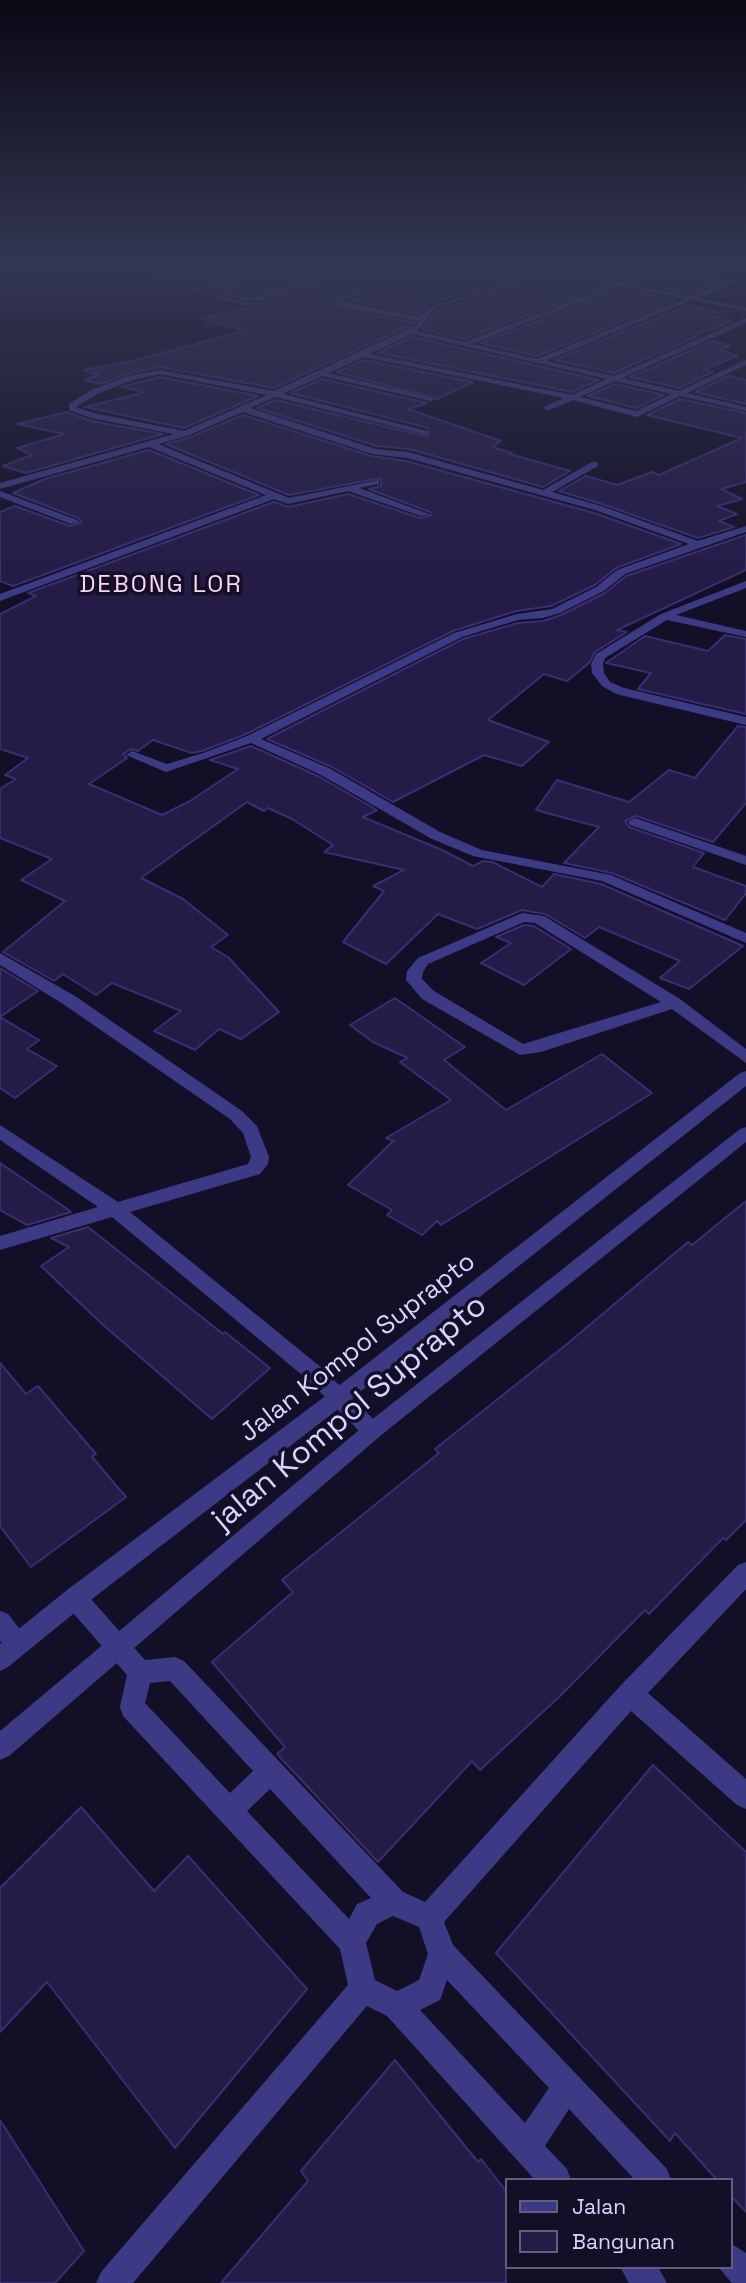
<!DOCTYPE html>
<html>
<head>
<meta charset="utf-8">
<style>
	body { margin:0 }
	#map { position:relative; width:746px; height:2283px; overflow:hidden; background:#130f26; font-family:"Space Grotesk",sans-serif }
	canvas { display:block }
	.legend { position:absolute; left:505px; top:2178px; width:228px; height:91px; box-sizing:border-box; background:#130f26; border:2px solid #625e7d; margin:0; padding:9px 12px; list-style:none; font-size:21px; color:#d9d4ff }
	.legend li { display:flex; align-items:center; gap:14px; height:35px }
	.legend b { width:35px; border:2px solid #625e7d }
</style>
</head>
<body>
<div id="map">
<canvas width="746" height="2283"></canvas>
<ul class="legend">
<li><b style="height:9px;background:#3d3a85"></b>Jalan</li>
<li><b style="height:19px;background:#241b47"></b>Bangunan</li>
</ul>
</div>
<script>
const context = document.querySelector('canvas').getContext('2d');
context.lineJoin = 'round';
function fill(path, color) {
  context.fillStyle = color;
  context.fill(path, 'evenodd');
}
function toPath(rows) {
  const path = new Path2D();
  for (const r of rows) {
    path.moveTo(r[0], r[1]);
    for (let i = 2; i < r.length; i += 2) path.lineTo(r[i], r[i + 1]);
  }
  return path;
}
function strokePath(path, color, width, dash) {
  context.strokeStyle = color;
  context.lineWidth = width;
  context.lineCap = dash ? 'butt' : 'round';
  context.setLineDash(dash || []);
  context.stroke(path);
}
function label(font, color, halo, rows, align = 'center') {
  context.font = font + ' "Space Grotesk",sans-serif';
  context.lineWidth = 7;
  context.setLineDash([]);
  context.textBaseline = 'middle';
  context.strokeStyle = halo;
  context.fillStyle = color;
  for (const [text, x, y, turn = 0] of rows) {
    context.save();
    context.translate(x, y);
    context.rotate((+turn || 0) * Math.PI / 180);
    context.textAlign = isNaN(turn) ? turn : align;
    if (halo) context.strokeText(text, 0, 0);
    context.fillText(text, 0, 0);
    context.restore();
  }
}
const building = toPath([
	[210,267,264,267,216,281,206,290,208,293,248,304,262,303,365,267,545,267,429,304,418,314,349,300,365,296,366,292,363,288,334,295,331,304,344,310,415,323,274,388,160,367,127,374,101,384,84,380,99,375,84,370,136,360,245,331,201,318,253,307,144,275,170,282,210,267],
	[285,267,344,267,259,293,248,294,226,289,285,267],
	[567,267,614,267,609,272,620,279,567,267],
	[629,267,666,272,718,283,691,293,633,282,636,277,625,271,629,267],
	[551,275,605,286,464,339,422,329,436,311,551,275],
	[622,289,675,300,537,356,481,343,622,289],
	[688,305,717,312,706,315,731,322,694,335,698,336,614,373,555,360,688,305],
	[412,337,599,380,572,392,378,353,412,337],
	[713,341,730,346,718,349,737,356,704,370,713,372,679,388,630,377,713,341],
	[364,360,473,382,437,399,337,372,364,360],
	[729,376,746,380,746,404,695,392,729,376],
	[160,377,258,396,184,428,85,407,146,392,121,387,160,377],
	[322,379,427,403,408,409,501,441,492,447,512,453,509,454,570,471,543,487,409,449,377,446,257,408,276,400,429,437,428,428,291,393,322,379],
	[615,384,664,395,636,408,588,396,615,384],
	[680,399,746,413,746,482,721,489,742,499,717,506,737,514,719,521,734,527,698,538,602,504,559,491,586,476,617,485,652,472,659,475,742,438,647,415,680,399],
	[67,412,91,421,163,434,26,473,3,466,32,455,17,448,65,434,17,424,67,412],
	[243,415,371,456,406,461,594,513,681,544,616,568,595,585,551,606,516,611,453,631,246,734,202,751,192,753,153,740,138,751,131,749,123,754,127,758,89,784,162,815,190,801,238,769,210,760,251,746,320,777,377,810,363,817,442,850,473,866,483,861,492,862,542,887,554,874,601,884,743,946,689,989,660,978,680,961,599,927,585,938,545,914,522,910,477,929,438,914,386,964,343,942,384,891,373,886,404,870,324,852,333,845,292,819,268,808,264,811,247,802,141,878,183,899,228,935,211,947,228,957,279,1012,241,1039,219,1029,195,1050,154,1031,181,1011,112,983,96,995,63,974,54,981,3,952,65,901,21,880,52,859,0,838,0,789,16,779,5,775,28,758,0,749,0,614,36,596,28,593,274,502,289,507,348,494,420,518,431,515,430,512,369,489,381,486,381,478,289,495,166,444,188,438,243,415],
	[149,450,259,495,13,586,0,581,0,512,15,506,70,526,82,522,78,518,13,493,45,479,149,450],
	[746,535,746,570,617,630,627,632,595,652,589,663,567,681,544,674,488,720,549,742,522,766,484,755,393,802,332,767,267,739,463,639,518,623,543,621,561,615,605,593,626,576,746,535],
	[725,635,746,639,746,714,638,689,651,673,606,663,645,636,708,651,725,635],
	[738,726,746,727,746,803,713,842,636,816,625,821,629,827,704,853,693,867,746,886,746,893,725,920,612,873,564,863,599,827,536,810,557,780,629,802,669,770,695,778,738,726],
	[524,925,534,926,571,949,524,985,481,963,511,943,496,937,524,925],
	[0,968,38,991,0,1017,39,1040,27,1049,57,1066,15,1098,0,1088,0,968],
	[395,998,465,1047,444,1060,506,1110,602,1054,652,1093,441,1225,437,1221,422,1235,387,1215,392,1210,348,1185,393,1141,386,1138,451,1100,400,1062,408,1058,373,1042,350,1025,395,998],
	[0,1163,63,1206,71,1212,27,1225,0,1210,0,1163],
	[746,1201,746,1520,726,1540,723,1538,649,1614,645,1610,559,1697,480,1770,472,1761,378,1862,277,1754,285,1747,212,1662,293,1592,282,1580,439,1453,435,1449,567,1344,688,1242,692,1245,746,1201],
	[88,1227,223,1334,225,1332,270,1368,212,1419,102,1324,41,1266,69,1247,51,1238,88,1227],
	[0,1363,26,1394,38,1386,96,1454,92,1457,126,1497,31,1567,0,1526,0,1363],
	[653,1765,746,1852,746,2212,730,2195,730,2180,717,2180,675,2133,670,2141,496,1953,653,1765],
	[81,1807,154,1891,188,1856,307,1989,175,2148,47,1982,0,2032,0,1888,81,1807],
	[395,2060,478,2162,481,2159,506,2191,506,2283,221,2283,308,2181,301,2171,395,2060],
	[0,2120,84,2251,55,2283,0,2283,0,2120]
]);
fill(building, '#241b47');
strokePath(building, '#3b2d73', 2);
fill(toPath([
	[130,267,141,267,169,275,197,267,208,267,169,279,130,267],
	[273,267,283,267,217,289,248,297,260,296,353,267,363,267,261,300,248,301,209,290,217,284,273,267],
	[554,267,564,267,559,270,621,282,627,280,612,272,618,267,626,267,620,272,633,278,629,284,691,296,727,282,668,270,665,267,736,280,736,282,699,298,746,307,746,311,692,300,546,361,614,376,746,318,746,323,622,378,679,391,746,360,746,365,687,393,746,407,746,411,680,396,637,417,573,400,547,411,544,407,564,398,364,357,329,373,435,399,431,401,322,376,283,394,427,431,427,435,276,397,250,408,376,449,408,452,543,490,592,462,598,462,598,466,552,492,601,506,698,541,746,526,746,532,625,574,604,591,560,613,543,618,518,620,462,637,261,739,331,769,440,832,482,850,611,875,746,933,746,943,602,881,473,856,430,838,321,775,251,743,166,772,126,755,132,751,167,764,203,753,247,736,454,633,517,614,552,609,596,587,617,570,689,544,595,510,407,458,372,454,243,412,187,436,158,444,289,498,379,480,379,484,359,488,429,514,421,516,348,491,288,504,274,499,0,601,0,594,266,495,149,447,0,489,0,483,174,434,91,418,69,410,69,404,91,390,128,376,160,370,274,391,417,325,418,321,345,308,333,303,335,298,362,290,364,293,339,301,419,317,430,307,554,267],
	[551,272,614,285,464,342,417,331,434,309,551,272],
	[622,286,684,299,537,359,472,344,622,286],
	[412,334,607,379,572,395,370,354,412,334],
	[160,374,267,395,184,431,93,413,76,407,97,394,133,380,160,374],
	[615,381,672,394,636,411,580,397,615,381],
	[0,491,77,520,79,522,71,524,0,497,0,491],
	[746,581,746,588,676,615,746,631,746,637,667,620,605,658,603,664,604,673,610,682,624,688,746,717,746,725,616,694,602,686,592,673,591,664,596,654,661,614,746,581],
	[635,818,746,856,746,865,630,825,628,822,635,818],
	[522,913,544,916,680,999,746,1049,746,1063,672,1009,541,1052,520,1055,422,999,406,980,407,971,418,958,522,913],
	[524,922,535,923,661,1002,523,1044,434,991,422,979,423,972,428,964,524,922],
	[0,953,75,996,242,1111,257,1126,269,1157,268,1164,260,1174,130,1212,322,1368,379,1425,383,1431,379,1437,372,1440,365,1437,308,1380,112,1217,0,1250,0,1236,98,1207,0,1140,0,1125,118,1202,248,1164,251,1157,243,1133,230,1119,63,1004,0,965,0,953],
	[746,1562,746,1589,648,1693,746,1779,746,1809,737,1805,631,1711,444,1922,453,1945,667,2169,671,2180,635,2180,569,2109,545,2146,567,2169,571,2180,535,2180,387,2016,367,2006,133,2283,96,2283,101,2272,348,1985,340,1949,123,1716,120,1707,127,1675,67,1606,63,1598,67,1590,75,1587,83,1590,145,1660,175,1657,184,1661,403,1892,425,1902,621,1685,738,1565,746,1562],
	[170,1681,253,1771,230,1793,145,1703,150,1683,170,1681],
	[270,1789,371,1898,357,1904,349,1919,247,1811,270,1789],
	[393,1916,419,1927,428,1954,419,1980,397,1991,375,1980,366,1943,377,1924,393,1916],
	[447,1980,549,2088,525,2123,420,2010,440,2000,447,1980],
	[0,1611,8,1614,25,1636,29,1644,25,1652,17,1656,9,1652,0,1641,0,1611],
	[730,2243,746,2253,746,2283,732,2283,718,2267,730,2267,730,2243],
	[620,2267,658,2267,667,2283,629,2283,620,2267]
]), '#3d3a85');
fill(toPath([
	[746,1071,746,1086,346,1403,83,1606,8,1667,0,1671,0,1644,67,1590,332,1391,740,1073,746,1071],
	[746,1127,746,1142,379,1437,9,1756,0,1760,0,1731,365,1425,740,1129,746,1127]
]), '#3d3a85');
const sky = context.createLinearGradient(0, 0, 0, 587);
sky.addColorStop(0, '#0a0815');
sky.addColorStop(0.45, '#333752');
sky.addColorStop(1, '#33375200');
context.fillStyle = sky;
context.fillRect(0, 0, 746, 587);
context.letterSpacing = '2px';
label('24px', '#ffd6f0', '#130f26', [
	["DEBONG LOR",161,585]
]);
context.letterSpacing = '0px';
label('26px', '#d9d4ff', '#130f26', [
	["Jalan Kompol Suprapto",358,1348,-38]
]);
label('32px', '#d9d4ff', '#130f26', [
	["jalan Kompol Suprapto",350,1413,-40]
]);
</script>
</body>
</html>
